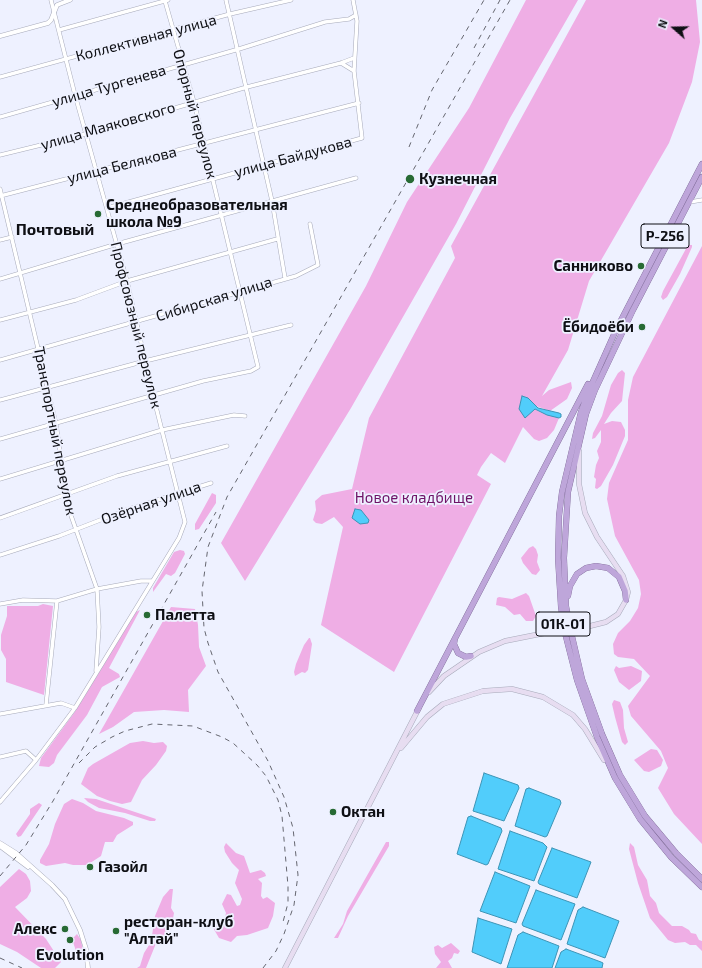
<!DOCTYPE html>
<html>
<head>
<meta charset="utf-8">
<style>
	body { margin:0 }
	#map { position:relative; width:702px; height:968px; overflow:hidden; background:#eef1ff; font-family:"Exo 2",sans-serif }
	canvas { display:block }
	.north { position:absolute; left:654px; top:8px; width:40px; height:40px; -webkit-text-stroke:3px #eef1ff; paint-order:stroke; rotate:290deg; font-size:11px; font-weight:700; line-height:16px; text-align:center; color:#0e0f14 }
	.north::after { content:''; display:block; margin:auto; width:14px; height:18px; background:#0e0f14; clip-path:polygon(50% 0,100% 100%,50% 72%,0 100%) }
</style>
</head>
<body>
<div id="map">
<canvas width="702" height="968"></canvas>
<div class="north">N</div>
</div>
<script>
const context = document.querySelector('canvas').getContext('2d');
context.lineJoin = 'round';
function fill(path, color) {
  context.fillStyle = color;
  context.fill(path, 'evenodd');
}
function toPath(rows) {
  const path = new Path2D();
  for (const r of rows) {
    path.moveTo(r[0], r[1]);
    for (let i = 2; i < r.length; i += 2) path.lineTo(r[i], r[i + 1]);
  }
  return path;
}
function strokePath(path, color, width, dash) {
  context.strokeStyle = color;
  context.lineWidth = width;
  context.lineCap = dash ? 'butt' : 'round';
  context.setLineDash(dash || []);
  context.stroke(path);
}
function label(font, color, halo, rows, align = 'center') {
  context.font = font + ' "Exo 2",sans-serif';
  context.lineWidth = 3.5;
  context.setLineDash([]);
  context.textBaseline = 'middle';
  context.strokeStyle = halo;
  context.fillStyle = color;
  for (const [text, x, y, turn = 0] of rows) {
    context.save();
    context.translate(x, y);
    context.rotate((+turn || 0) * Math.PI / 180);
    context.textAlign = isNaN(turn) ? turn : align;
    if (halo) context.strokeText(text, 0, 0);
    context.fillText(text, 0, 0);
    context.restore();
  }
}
fill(toPath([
	[526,0,578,0,510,118,456,224,351,408,245,581,221,543,366,286,407,202,469,108],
	[586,0,696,0,700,42,692,82,669,143,589,281,568,350,542,396,549,390,571,382,572,388,567,399,550,411,536,406,535,409,539,411,559,418,554,430,547,438,539,441,534,439,523,427,505,463,491,453,481,467,477,475,491,484,394,672,321,625,343,527,334,517,322,524,316,523,313,520,316,510,315,501,322,495,352,489,369,418,455,258,451,246],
	[688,245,692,245,692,247,680,274,667,297,663,300,661,297,663,291],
	[702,246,702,844,674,814,658,788,668,768,661,751,631,716,628,706,650,676,634,659,618,657,614,654,613,644,618,633,630,621,638,608,641,594,639,580,615,536,607,499,609,483,628,440,628,400,633,377],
	[622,370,625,373,622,401,611,413,604,424,612,421,621,422,625,430,625,436,613,465,601,486,597,489,595,488,596,479,594,477,596,465,599,458,597,451,601,442,601,430,595,438,592,439,593,433,602,416,611,385,618,373],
	[212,493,216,495,216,503,199,529,195,530,195,524],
	[533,546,536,549,538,555,537,562,540,570,536,575,532,574,523,563,521,558,529,548],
	[180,550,184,551,185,554,175,573,171,576,166,574,153,592,153,588,174,552],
	[526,593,529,596,536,616,533,621,526,621,520,614,514,615,505,607,496,605,497,598,499,597,512,599],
	[43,604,53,606,44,695,6,682,6,659,1,650,1,635,7,616,7,606,38,606],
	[171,607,195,609,198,625,199,647,206,666,188,690,189,712,164,710,134,712,113,727,99,734],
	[140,610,109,668,119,674,120,677,102,687,87,715,57,755,54,763,49,767,39,766,41,758,74,713,136,612],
	[309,638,310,638,312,644,308,670,305,673,302,672,295,676,294,672,296,664,304,645],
	[616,666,619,668,631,666,642,671,641,681,629,690,619,682,614,670],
	[614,700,620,702,623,710,624,728,628,742,625,745,622,742,615,717,612,704],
	[143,741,154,743,163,742,167,746,166,751,156,765,142,780,131,802,122,804,110,801,97,796,81,784,88,768,93,764,130,743],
	[651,749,657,750,663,760,661,766,649,772,644,771,634,760],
	[84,798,96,799,156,819,155,821,150,821,125,813,99,808,88,802],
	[72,799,83,803,96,811,124,818,133,822,133,825,117,835,113,842,105,842,101,856,87,865,73,865,65,863,46,866,40,863,40,860,49,844,55,824,64,804],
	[39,803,42,805,21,836,18,837,16,834,30,814,30,809],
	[386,842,389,842,389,846,348,916,338,938,334,938,343,924,347,911],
	[226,843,236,853,244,856,250,873,261,870,265,873,266,876,258,879,262,883,261,896,263,899,267,897,275,903,273,916,268,928,247,935,237,936,231,942,219,938,212,926,225,917,226,913,222,904,227,894,231,895,237,906,240,905,242,899,235,883,239,870,232,863,225,852,224,847],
	[630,843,634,847,638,865,647,880,650,896,656,903,659,913,672,926,682,926,689,930,691,933,696,934,699,940,702,941,702,951,696,945,690,945,685,942,675,943,668,940,650,918,638,883,629,849],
	[19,869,26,874,30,881,31,891,27,898,15,907,46,939,61,962,55,968,41,968,17,952,0,944,0,887],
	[170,889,173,889,171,908,174,913,171,929,167,935,157,941,146,968,137,968,140,966,144,953,151,942,155,916,163,897],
	[77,934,81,940,84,956,80,957,77,954,72,939],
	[451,943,460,951,458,954,454,953,452,958,448,961,452,968,436,968,441,962,435,954,434,947,438,945,442,948]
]), '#efaee5');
const water = toPath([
	[522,396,528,398,538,408,559,413,561,414,561,417,559,418,547,415,535,409,525,418,519,409,522,396],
	[355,509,361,510,369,520,368,523,360,524,352,518,355,509],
	[484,773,518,785,519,788,504,821,473,811,484,773],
	[529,788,560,800,561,803,547,836,545,837,515,826,526,789,529,788],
	[471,816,501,828,502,831,488,864,486,865,457,854,468,817,471,816],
	[510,831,543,843,547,847,534,881,498,869,510,831],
	[552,848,591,862,577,898,539,884,538,882,552,848],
	[495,872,530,886,516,923,480,911,495,872],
	[536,890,575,904,561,940,523,926,522,924,536,890],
	[583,907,619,921,605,958,567,944,578,910,583,907],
	[478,918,512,929,501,964,472,952,478,918],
	[523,932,559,946,552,968,507,968,518,935,523,932],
	[566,949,601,962,603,963,602,968,555,968,561,952,566,949]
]);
fill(water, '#51cdfb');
strokePath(water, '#3d94b6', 1);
const minor = toPath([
	[226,0,272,201,285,278],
	[59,30,168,0],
	[341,63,354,71],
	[0,77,230,14,291,0],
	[0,117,239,49,325,22,349,19,356,15],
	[0,155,86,134,247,87,341,63,354,58],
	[0,189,56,424,68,507,97,589,99,627,96,671],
	[0,196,359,103],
	[690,202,702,200],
	[107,208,362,138,354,71,357,21,353,0],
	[0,240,12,237],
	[0,279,117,244,356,178],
	[0,320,76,300,127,281,277,239],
	[0,360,296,276,318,265,310,224],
	[0,400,145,361,291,325],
	[0,439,203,381,251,371,258,367,194,102,165,1],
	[0,479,162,430,234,415,245,416],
	[0,518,117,476,227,446],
	[0,555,59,536,126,510,211,483],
	[0,604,23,600,57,601,97,589,141,581,152,581],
	[46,705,57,601],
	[0,714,61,703,75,708],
	[0,757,26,751,36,760],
	[0,802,36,760,75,708,179,538,185,522,153,395,127,281,75,95,51,0]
]);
const tertiary = toPath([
	[0,36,48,23,51,20,57,5,70,0],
	[0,843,16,853,52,885,65,899,80,930,86,949,88,968],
	[0,846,28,867]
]);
const secondary = toPath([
	[579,451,579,484,585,513,597,537,623,576,628,592,626,600,618,614,606,622,586,627],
	[429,692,444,676,479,652,505,641,550,632],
	[401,748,427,717,443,704,483,691,512,689,543,697,573,715,585,729,604,760],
	[285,968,419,708]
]);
const trunk = toPath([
	[702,164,616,330,590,388,581,412,562,492,559,516,558,558,561,607,565,633,577,680,597,737,615,778,640,819,671,857,702,887],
	[702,177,633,310,595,390,586,414,568,492,564,558,566,606,571,632,582,679,602,734,620,775,645,816,676,853,702,879],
	[568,596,570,586,577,574,586,568,596,566,608,568,619,577,625,591,626,600],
	[455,638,454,644,458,653,466,657,471,656],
	[417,711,588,384]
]);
strokePath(minor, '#a7aaba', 4.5);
strokePath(tertiary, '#a7aaba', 5);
strokePath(secondary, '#a7aaba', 5.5);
strokePath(trunk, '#76628e', 6);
strokePath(minor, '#fff', 3.5);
strokePath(tertiary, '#fff', 4);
strokePath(secondary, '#e7ddf1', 4.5);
strokePath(trunk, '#bea6da', 5.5);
strokePath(toPath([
	[474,48,500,0],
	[409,147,432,90,484,0],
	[79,763,95,747,112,737,125,731,152,724,193,726,222,737,233,743,257,765,266,776,278,800,282,816,288,886,288,903,283,922],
	[0,876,26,845,53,801,216,512],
	[0,958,22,968],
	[263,968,276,951,284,934,294,905,298,875,293,828,284,797,268,761,218,672,208,643,204,628,202,591,208,547,227,497,510,0]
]), '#65666f', 1, [5, 5]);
const secondaryBridge = toPath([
	[550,632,586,627]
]);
strokePath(secondaryBridge, '#a7aaba', 5.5, []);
strokePath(secondaryBridge, '#e7ddf1', 4.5);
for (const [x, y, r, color] of [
	[410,179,5,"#276a34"],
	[98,214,4,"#276a34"],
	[641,266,4,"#276a34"],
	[642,327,4,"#276a34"],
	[147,615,4,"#276a34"],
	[333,812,4,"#276a34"],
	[90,867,4,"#276a34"],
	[65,929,4,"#276a34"],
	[116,931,4,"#276a34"],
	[70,940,4,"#276a34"]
]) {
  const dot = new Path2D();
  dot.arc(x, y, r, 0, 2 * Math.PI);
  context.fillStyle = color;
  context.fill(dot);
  strokePath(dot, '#eef1ff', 1.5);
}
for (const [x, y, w] of [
	[665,236,48],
	[563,624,54]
]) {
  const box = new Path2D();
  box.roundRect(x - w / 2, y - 12, w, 24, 3);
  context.fillStyle = '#eef1ff';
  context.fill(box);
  strokePath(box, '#0e0f14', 1);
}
label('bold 14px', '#0e0f14', null, [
	["Р-256",665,236],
	["01К-01",563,624]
]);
label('15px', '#0e0f14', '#eef1ff', [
	["Коллективная улица",146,38,-15],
	["улица Тургенева",109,86,-16],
	["Опорный переулок",195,114,75],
	["улица Маяковского",108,126,-16],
	["улица Байдукова",293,157,-15],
	["улица Белякова",122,165,-14],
	["Сибирская улица",214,299,-17],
	["Профсоюзный переулок",136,325,76],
	["Транспортный переулок",55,431,79],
	["Озёрная улица",151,503,-19]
]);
label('bold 15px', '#0e0f14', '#eef1ff', [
	["Кузнечная",419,179],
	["Среднеобразовательная",106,205],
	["школа №9",106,222],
	["Санниково",633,266,"right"],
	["Ёбидоёби",634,327,"right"],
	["Палетта",155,615],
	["Октан",341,812],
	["Газойл",98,867],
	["ресторан-клуб",124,922],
	["\"Алтай\"",124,939],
	["Алекс",57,929,"right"],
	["Evolution",70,955,"center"]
], 'left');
label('15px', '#6e1267', '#eef1ff', [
	["Новое кладбище",414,498]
]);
label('bold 16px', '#0e0f14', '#eef1ff', [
	["Почтовый",55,230]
]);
</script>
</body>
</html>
